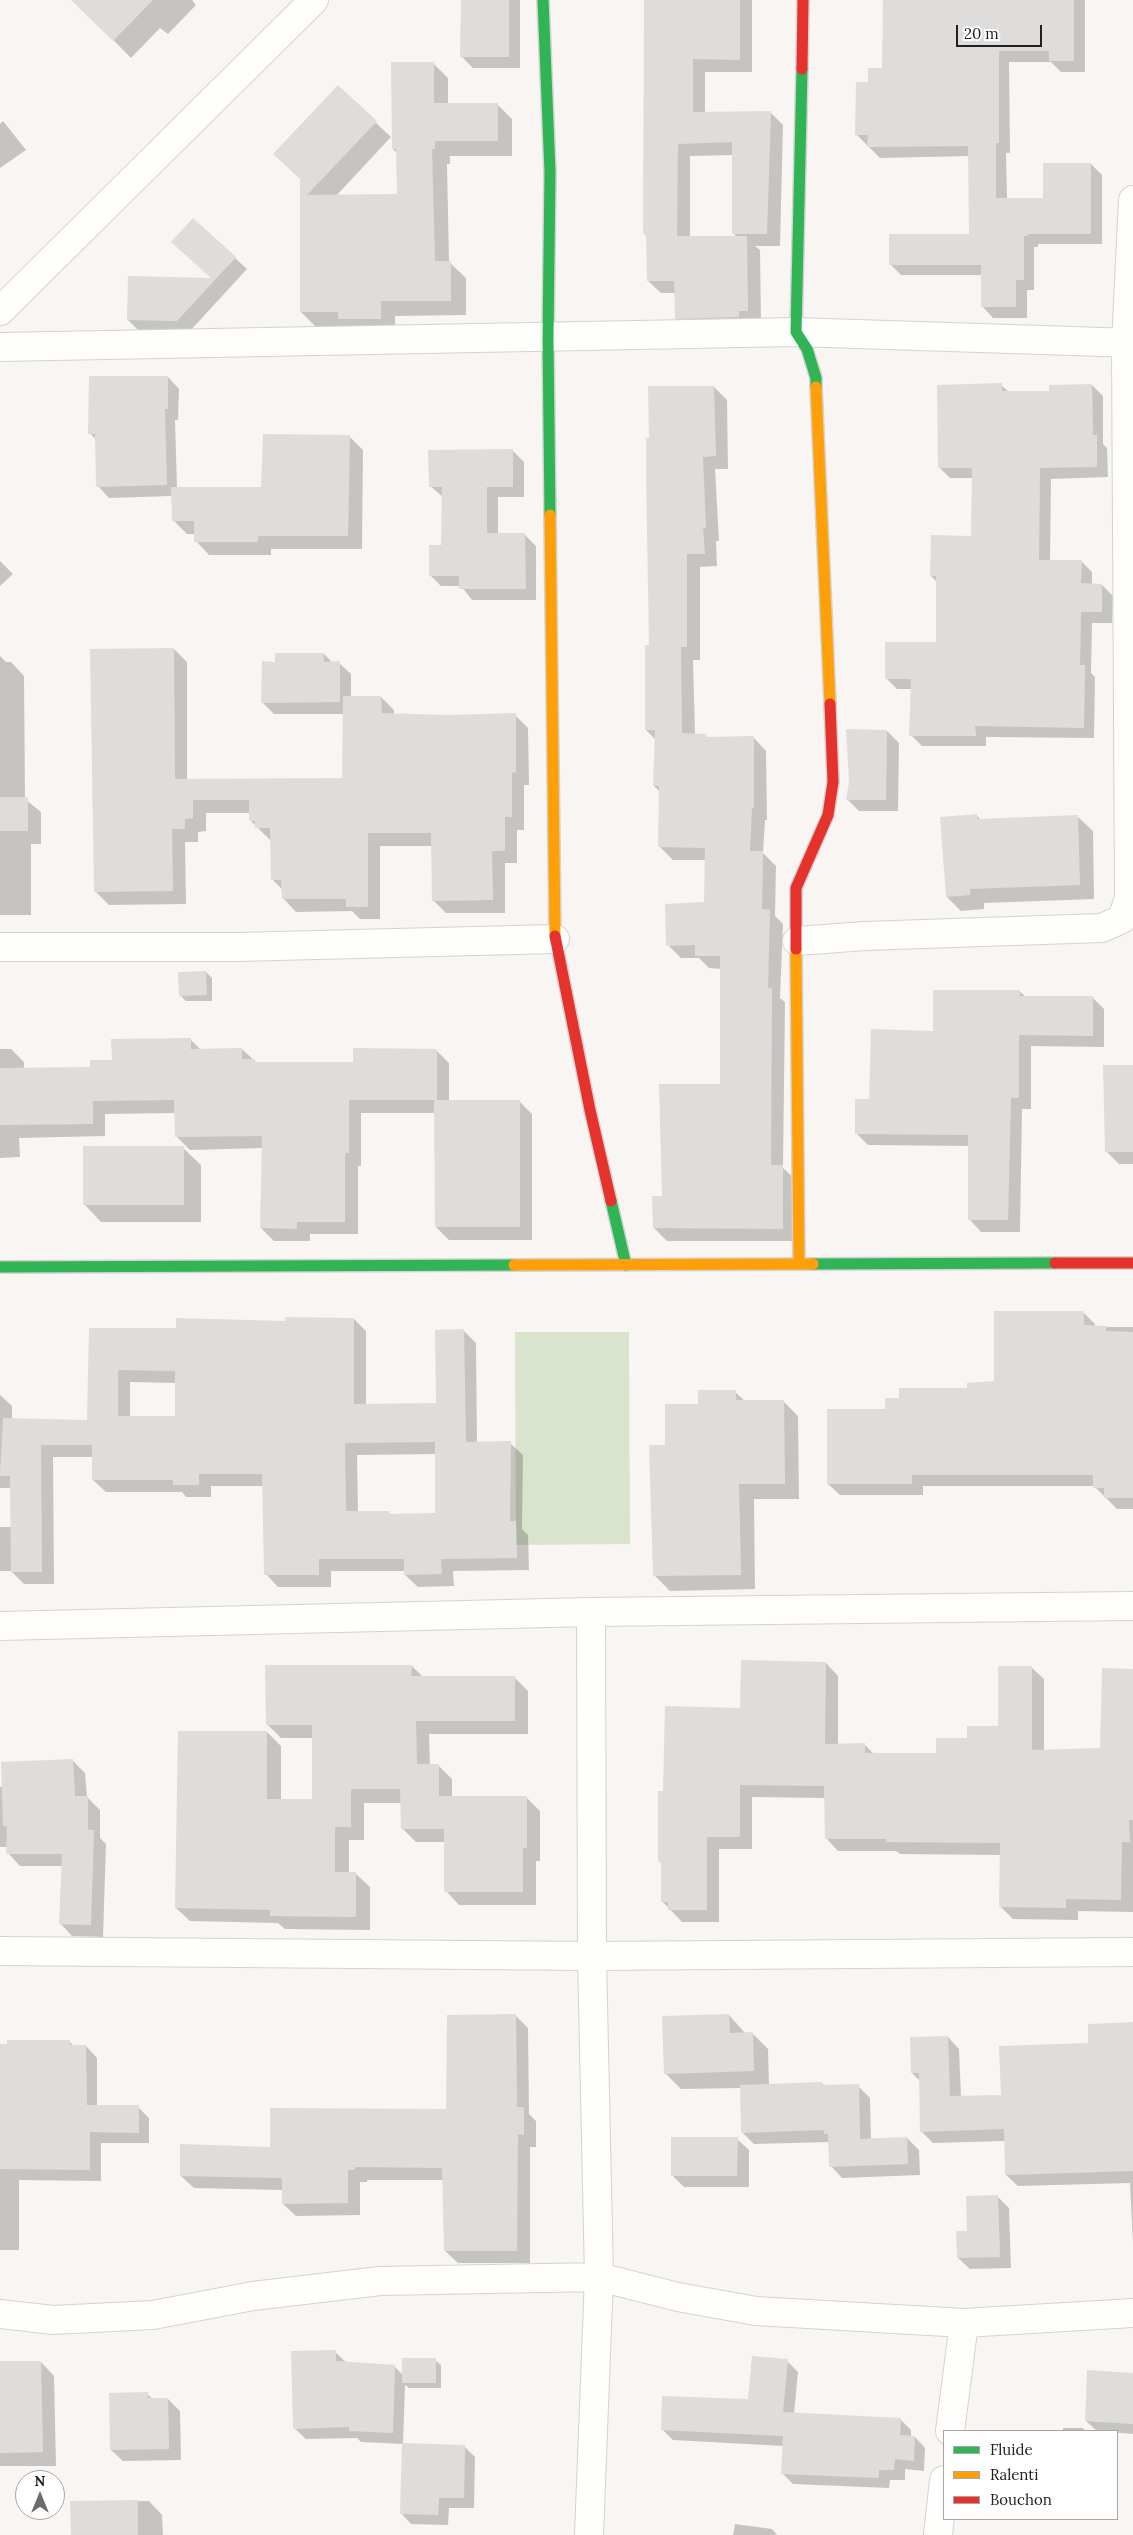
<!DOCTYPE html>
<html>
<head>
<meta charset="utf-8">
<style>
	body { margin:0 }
	#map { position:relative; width:1133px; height:2535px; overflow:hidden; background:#f8f5f2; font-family:Lora,serif }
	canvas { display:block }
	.legend { position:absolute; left:943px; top:2430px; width:175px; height:90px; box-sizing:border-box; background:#fff; border:1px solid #a7a6a6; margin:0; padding:6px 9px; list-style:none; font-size:15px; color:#232120 }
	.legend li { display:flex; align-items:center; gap:10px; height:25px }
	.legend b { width:25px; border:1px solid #a7a6a6 }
	.north { position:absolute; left:15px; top:2470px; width:50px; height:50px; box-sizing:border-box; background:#fff; border:1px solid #a7a6a6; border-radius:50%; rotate:0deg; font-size:14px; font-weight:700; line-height:20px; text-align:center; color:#232120 }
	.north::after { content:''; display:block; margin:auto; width:18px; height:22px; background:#6e6b6a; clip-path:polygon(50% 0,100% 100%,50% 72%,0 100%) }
	.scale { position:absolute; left:956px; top:25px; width:86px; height:22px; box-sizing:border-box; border:2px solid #232120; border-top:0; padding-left:6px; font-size:15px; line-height:18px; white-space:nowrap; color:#232120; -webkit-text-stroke:4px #fff; paint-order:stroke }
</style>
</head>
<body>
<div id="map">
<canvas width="1133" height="2535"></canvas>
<ul class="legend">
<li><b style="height:6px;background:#30b455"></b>Fluide</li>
<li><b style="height:6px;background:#ff9f0a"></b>Ralenti</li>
<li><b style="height:6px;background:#e5322d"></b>Bouchon</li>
</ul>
<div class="north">N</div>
<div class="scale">20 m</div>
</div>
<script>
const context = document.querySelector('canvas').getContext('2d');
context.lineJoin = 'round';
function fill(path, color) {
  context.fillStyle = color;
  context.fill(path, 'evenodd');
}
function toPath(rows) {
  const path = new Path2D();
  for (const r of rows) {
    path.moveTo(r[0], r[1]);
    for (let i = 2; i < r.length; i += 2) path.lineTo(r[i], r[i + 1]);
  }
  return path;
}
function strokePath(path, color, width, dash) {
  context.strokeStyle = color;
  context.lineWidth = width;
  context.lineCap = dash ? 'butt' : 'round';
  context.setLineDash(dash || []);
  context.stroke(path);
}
fill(toPath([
	[515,1332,629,1332,630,1544,516,1545]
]), '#dae4cc');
fill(toPath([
	[74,0,192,0,196,5,168,34,160,28,131,58],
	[462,0,520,0,520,68,473,68,461,56],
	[645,0,752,0,752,72,705,72,705,113,770,112,783,125,780,246,755,246,760,250,761,323,689,331,676,318,675,293,661,293,648,281,647,236,644,233],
	[733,155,733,233,738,238,690,238,690,156],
	[884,0,1085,0,1085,72,1061,72,1051,62,1009,62,1010,153,1006,153,1007,199,1044,199,1091,164,1102,175,1102,244,1038,244,1038,247,1034,247,1034,290,1027,290,1027,318,993,318,982,306,982,275,901,275,890,264,970,235,970,156,880,158,856,134,869,83,883,70],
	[433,63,448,78,448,104,497,104,512,119,512,156,450,156,450,164,447,164,449,262,466,278,466,315,395,316,395,334,347,327,316,327,301,312,302,180,338,87,391,137,336,196,398,195,397,153,393,149],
	[3,121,26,150,0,168,0,124],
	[235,258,247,269,189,332,140,332,128,320,213,280],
	[168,377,179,389,178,420,175,420,177,489,262,488,349,436,363,450,362,549,271,549,271,555,209,555,196,541,196,534,187,534,173,520,172,496,109,498,98,486,96,440,90,433],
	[1001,385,1009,392,1051,392,1092,385,1103,396,1103,444,1107,448,1108,477,1051,479,1050,561,1081,561,1092,572,1092,585,1102,585,1113,596,1112,623,1092,623,1091,673,1095,677,1094,738,986,737,986,746,922,746,911,735,912,689,897,689,886,678,937,643,937,582,931,576,973,537,973,478,950,478,939,467],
	[714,387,727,400,728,469,715,469,719,541,716,541,717,566,700,567,700,660,693,660,695,735,705,735,708,738,753,737,766,751,767,820,765,820,763,853,776,866,775,916,783,924,780,998,785,1002,783,1168,795,1179,796,1241,667,1241,654,1228,663,1198,722,1085,722,969,709,968,699,958,681,958,668,945,705,904,706,860,673,860,660,847,660,792,654,786,656,740,646,730,650,647],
	[513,451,524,462,524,497,498,497,498,535,525,535,536,546,536,600,472,600,461,586,441,586,430,575,443,546,443,497,430,486],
	[0,561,13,574,0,586],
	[174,649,187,662,187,780,344,779,344,714,274,714,262,702,277,663,324,654,333,663,339,663,351,674,351,697,381,697,394,710,394,715,448,717,515,715,528,728,529,785,524,785,524,830,517,830,517,863,505,863,505,913,446,913,433,900,432,846,380,846,380,919,360,919,352,911,296,912,283,898,283,890,272,879,271,841,250,820,250,813,206,813,206,831,198,832,198,842,185,842,186,904,109,905,96,892],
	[0,656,6,662,11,662,24,676,25,799,41,812,41,844,31,844,31,915,0,915],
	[887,731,899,743,898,811,859,811,847,799,850,782],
	[976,815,981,820,1078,817,1093,831,1094,899,984,903,984,909,961,911,947,897],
	[206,972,212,978,212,1001,186,1001,180,995],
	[1019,991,1026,997,1093,998,1104,1009,1104,1047,1031,1046,1031,1109,1022,1109,1020,1232,981,1232,970,1220,970,1146,868,1145,856,1133,870,1100,934,1032],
	[190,1039,201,1050,242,1049,258,1064,354,1064,436,1050,449,1063,449,1101,519,1101,532,1114,532,1240,449,1240,436,1227,436,1113,361,1113,361,1166,358,1166,358,1234,310,1234,310,1241,274,1241,261,1228,263,1148,190,1150,177,1137,176,1113,105,1114,105,1136,19,1138,20,1157,0,1158,0,1049,11,1049,24,1062,24,1069,91,1068],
	[1133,1067,1133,1164,1119,1164,1106,1151],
	[183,1148,201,1165,201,1222,101,1222,84,1204],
	[1083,1312,1095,1324,1095,1327,1133,1327,1133,1509,1117,1509,1094,1486,923,1486,923,1495,840,1495,828,1484,886,1410,900,1400,969,1389,995,1382],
	[354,1319,366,1331,366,1405,437,1404,463,1330,476,1343,477,1443,510,1443,523,1455,522,1529,528,1535,529,1570,453,1571,454,1586,418,1587,405,1575,405,1571,331,1571,331,1587,278,1587,266,1574,264,1486,211,1486,211,1497,186,1497,182,1492,106,1492,93,1480,93,1457,53,1457,54,1584,24,1584,11,1571,0,1571,0,1527,12,1527,11,1488,0,1488,0,1395,12,1406,12,1420,89,1421,90,1329,178,1329],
	[130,1382,176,1383,176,1418,130,1418],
	[436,1454,436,1514,391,1515,388,1512,358,1512,357,1455],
	[735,1392,745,1401,783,1401,798,1416,799,1499,754,1499,755,1589,670,1591,654,1575,667,1446,699,1405],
	[826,1663,838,1676,838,1745,864,1744,874,1754,937,1754,1000,1727,1031,1667,1044,1679,1044,1751,1101,1750,1133,1670,1133,1912,1078,1911,1078,1920,1013,1919,1001,1907,1001,1855,900,1854,896,1851,838,1851,826,1838,825,1798,752,1797,752,1849,719,1849,719,1922,682,1922,662,1901,662,1864,660,1861,665,1792,742,1709],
	[412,1666,423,1677,514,1677,528,1691,528,1734,429,1734,430,1765,438,1765,452,1779,452,1797,526,1797,540,1811,540,1861,536,1861,536,1905,459,1905,446,1891,446,1842,416,1842,402,1828,402,1803,364,1803,364,1840,349,1840,349,1874,356,1874,370,1887,370,1930,285,1929,278,1923,190,1921,176,1908,267,1732,281,1746,281,1801,313,1801,313,1738,281,1738,267,1724],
	[73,1761,85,1773,87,1797,100,1810,100,1838,106,1844,103,1937,72,1936,60,1923,63,1866,20,1866,8,1853,8,1847,0,1847,0,1787],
	[515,2015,528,2028,529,2114,536,2121,536,2147,530,2147,530,2263,458,2263,445,2251,444,2180,367,2180,367,2182,360,2182,360,2215,296,2216,283,2204,283,2190,194,2188,181,2176,271,2148,448,2111],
	[729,2015,745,2033,752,2033,768,2049,769,2085,822,2083,825,2087,858,2086,870,2098,871,2140,907,2138,919,2150,920,2175,842,2178,831,2166,830,2142,754,2144,742,2132,741,2088,681,2089,665,2073],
	[1133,2023,1133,2244,1130,2183,1018,2186,1006,2175,1005,2141,933,2143,922,2132,920,2081,912,2073,948,2037,959,2049,961,2097,1002,2096,1090,2045],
	[69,2041,74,2046,86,2046,97,2058,97,2106,138,2107,149,2118,149,2143,101,2143,101,2181,19,2180,19,2250,0,2250,0,2045],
	[737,2139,749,2150,749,2187,684,2187,672,2175],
	[997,2196,1009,2208,1011,2268,970,2269,958,2258,968,2232],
	[335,2352,347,2363,394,2366,403,2375,435,2360,441,2365,441,2388,409,2388,405,2385,403,2444,464,2446,475,2457,474,2508,449,2508,448,2525,411,2524,401,2513,403,2444,361,2442,357,2438,306,2439,294,2428],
	[787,2361,798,2372,794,2414,900,2419,911,2430,911,2437,915,2437,925,2448,924,2471,905,2469,905,2480,890,2480,889,2488,793,2484,782,2473,784,2446,673,2440,662,2429,749,2401],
	[41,2362,54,2376,56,2466,0,2466,0,2363],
	[1133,2374,1133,2434,1097,2431,1086,2421],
	[147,2394,153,2399,168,2399,180,2411,181,2460,123,2461,111,2450],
	[1063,2428,1083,2428,1085,2431,1063,2431],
	[149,2501,162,2515,163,2535,72,2535,71,2502],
	[735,2524,772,2529,777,2535,733,2535]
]), '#0003');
fill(toPath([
	[71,0,153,0,113,41],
	[461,0,509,0,509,57,460,57],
	[644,0,740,0,740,60,693,59,693,112,771,111,767,234,732,234,732,142,678,144,677,236,747,236,748,311,739,311,739,317,675,319,674,281,647,281,646,233,643,233],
	[883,0,1074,0,1074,61,1049,61,1049,51,999,51,999,143,996,143,996,198,1043,198,1043,163,1091,163,1091,234,1028,234,1027,236,1024,236,1024,280,1016,280,1016,307,981,307,981,265,889,265,889,234,969,234,968,146,867,147,868,135,855,135,856,82,868,82,868,68,882,68],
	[391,62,434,62,434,103,498,103,498,141,435,141,435,149,432,149,435,261,451,261,451,301,381,301,381,319,338,319,338,312,300,312,300,179,273,154,338,85,377,121,307,195,397,194,396,149,392,149],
	[193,218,236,257,177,321,127,320,128,276,211,278,171,242],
	[89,376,168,376,168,409,165,409,167,485,96,487,95,434,88,434],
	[1002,383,1002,391,1049,391,1049,385,1092,384,1093,435,1097,435,1097,467,1040,468,1039,560,1082,560,1081,583,1102,584,1102,612,1081,612,1080,665,1085,665,1084,728,975,726,976,736,909,736,911,679,885,679,885,642,936,642,936,576,930,576,931,535,971,536,972,468,938,468,937,385],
	[648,386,714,386,716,456,703,457,706,528,703,528,705,554,687,554,687,647,681,647,682,733,706,734,706,737,754,736,754,808,752,808,750,851,763,851,762,909,770,910,768,988,772,988,771,1165,783,1165,783,1229,653,1228,652,1196,662,1196,659,1084,720,1084,720,956,695,956,695,945,666,946,665,904,704,902,705,848,658,847,659,786,653,786,655,730,645,730,645,645,649,645,646,473,646,438,649,438],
	[263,434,350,435,348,536,258,536,258,542,194,542,194,521,172,521,171,487,261,487],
	[513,449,513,487,487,487,487,533,525,533,526,589,459,589,459,576,429,576,429,545,441,545,442,487,429,487,428,450],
	[174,648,175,779,342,778,343,696,381,696,382,713,448,715,516,713,516,772,512,773,512,817,505,817,505,851,492,851,493,900,432,901,431,833,368,833,368,907,346,907,346,899,282,899,281,880,271,880,270,828,255,828,255,821,249,821,249,800,193,800,193,818,185,819,185,829,172,829,173,891,94,892,90,649],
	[275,653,324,653,324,662,340,661,340,702,261,703,262,661,275,662],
	[846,729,887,730,886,800,846,800,849,782],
	[0,797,28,797,28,831,0,831],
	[977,814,977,819,1078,815,1080,885,970,889,970,895,946,897,940,817],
	[206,971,207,995,179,996,178,972],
	[933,990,1020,990,1020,996,1093,996,1093,1036,1019,1035,1019,1098,1011,1098,1008,1220,968,1220,968,1135,855,1134,855,1099,869,1099,871,1029,933,1031],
	[191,1038,191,1049,242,1048,242,1059,255,1059,255,1062,353,1062,353,1048,437,1049,437,1100,520,1100,520,1227,435,1227,434,1100,349,1100,349,1153,345,1153,345,1222,297,1222,297,1229,260,1228,262,1136,175,1137,174,1100,93,1101,93,1124,0,1125,0,1068,90,1067,90,1060,112,1060,111,1039],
	[1103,1065,1133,1065,1133,1152,1105,1152],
	[83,1146,184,1146,184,1205,83,1205],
	[994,1311,1084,1311,1084,1325,1106,1326,1106,1331,1133,1332,1133,1498,1104,1498,1104,1488,1093,1488,1093,1475,912,1475,912,1484,827,1484,827,1409,885,1409,885,1398,899,1398,899,1388,967,1388,967,1383,994,1381],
	[285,1317,354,1318,354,1404,436,1403,435,1330,464,1329,466,1442,511,1441,510,1521,516,1521,517,1558,441,1559,442,1574,404,1575,404,1559,319,1559,319,1575,264,1575,262,1474,199,1474,199,1485,173,1485,173,1480,92,1480,92,1445,41,1445,42,1572,11,1572,10,1476,0,1476,3,1418,87,1420,89,1328,176,1328,176,1318,285,1321],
	[118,1370,175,1371,175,1416,118,1416],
	[435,1442,435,1513,389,1514,389,1511,346,1511,345,1443],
	[698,1390,736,1390,736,1400,784,1400,785,1484,739,1484,741,1575,653,1576,649,1445,665,1445,665,1404,698,1404],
	[741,1660,826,1662,825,1744,865,1743,865,1753,936,1753,936,1738,967,1738,967,1726,998,1726,998,1666,1032,1666,1032,1750,1100,1748,1102,1668,1133,1669,1133,1820,1129,1820,1130,1842,1122,1842,1121,1900,1066,1899,1066,1908,999,1907,1000,1843,886,1842,886,1839,825,1839,824,1786,740,1785,740,1837,707,1837,707,1910,668,1910,668,1902,661,1902,661,1862,658,1862,658,1791,663,1791,665,1706,740,1708],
	[265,1665,412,1665,411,1676,515,1676,515,1721,416,1721,417,1764,439,1764,439,1796,527,1796,527,1848,523,1848,523,1892,444,1892,444,1829,401,1829,400,1789,351,1789,351,1827,335,1827,335,1872,356,1872,356,1917,270,1916,270,1910,175,1908,178,1731,267,1731,267,1799,312,1799,312,1725,266,1725],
	[73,1759,75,1796,88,1796,88,1830,94,1830,91,1925,59,1924,62,1854,6,1854,7,1826,3,1826,1,1762],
	[516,2014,517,2107,524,2107,524,2135,518,2134,517,2251,444,2251,442,2168,355,2167,355,2170,348,2170,348,2203,282,2204,282,2178,180,2176,180,2144,270,2147,270,2108,446,2109,447,2015],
	[729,2014,730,2033,753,2032,754,2071,664,2074,662,2016],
	[1133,2022,1133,2171,1005,2175,1004,2129,920,2132,919,2073,911,2073,910,2037,948,2036,950,2096,1001,2095,999,2046,1088,2043,1088,2024],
	[7,2040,70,2040,70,2045,86,2045,87,2105,139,2105,139,2133,90,2132,90,2170,0,2169,0,2044,7,2044],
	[822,2082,822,2085,859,2084,860,2139,907,2137,908,2164,829,2167,828,2134,824,2134,824,2130,741,2133,740,2085],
	[671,2137,738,2137,737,2176,671,2176],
	[998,2195,1000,2257,957,2258,956,2231,967,2231,966,2196],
	[336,2350,336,2361,395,2365,393,2433,349,2431,349,2427,293,2429,291,2351],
	[752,2356,788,2359,783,2412,901,2418,900,2435,915,2436,914,2461,895,2459,894,2470,879,2470,879,2478,781,2474,783,2436,661,2430,662,2396,748,2399],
	[402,2358,436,2358,436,2383,402,2383],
	[0,2361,41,2361,43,2452,0,2453],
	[1087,2370,1133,2373,1133,2424,1085,2421],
	[148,2392,148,2398,168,2398,169,2449,110,2450,109,2393],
	[402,2443,465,2445,464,2498,439,2498,438,2515,400,2514],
	[138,2500,138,2535,71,2535,70,2501]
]), '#dfdddb');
const street = toPath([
	[0,311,314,0],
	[0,347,796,332,1133,343],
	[797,941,865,936,1102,928,1122,919,1129,898,1126,343,1133,200],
	[0,947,237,947,555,939],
	[0,1626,591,1612,1133,1606],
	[0,1951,592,1956,1133,1952],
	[0,2314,53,2320,153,2315,253,2296,380,2281,599,2277,678,2297,756,2311,964,2323,1133,2313],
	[950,2431,964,2323],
	[589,2535,599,2277,592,1956,591,1612],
	[938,2535,944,2480]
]);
const fast = toPath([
	[543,0,550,172,548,338,550,515],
	[802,69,796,332,807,349,816,378,816,387],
	[611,1201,626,1265],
	[813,1264,1055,1263],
	[0,1267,514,1265]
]);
const slow = toPath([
	[816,387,830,704],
	[550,515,555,936],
	[796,949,799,1264],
	[514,1265,813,1264]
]);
const jam = toPath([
	[802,69,803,0],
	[555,936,590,1110,611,1201],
	[796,949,796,888,828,815,833,782,830,704],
	[1055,1263,1133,1263]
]);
strokePath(street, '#d5d3d1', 30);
strokePath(fast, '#d5d3d1', 14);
strokePath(slow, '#d5d3d1', 14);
strokePath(jam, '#d5d3d1', 14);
strokePath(street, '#fefefd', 28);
strokePath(fast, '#30b455', 11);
strokePath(slow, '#ff9f0a', 11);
strokePath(jam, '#e5322d', 11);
</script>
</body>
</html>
